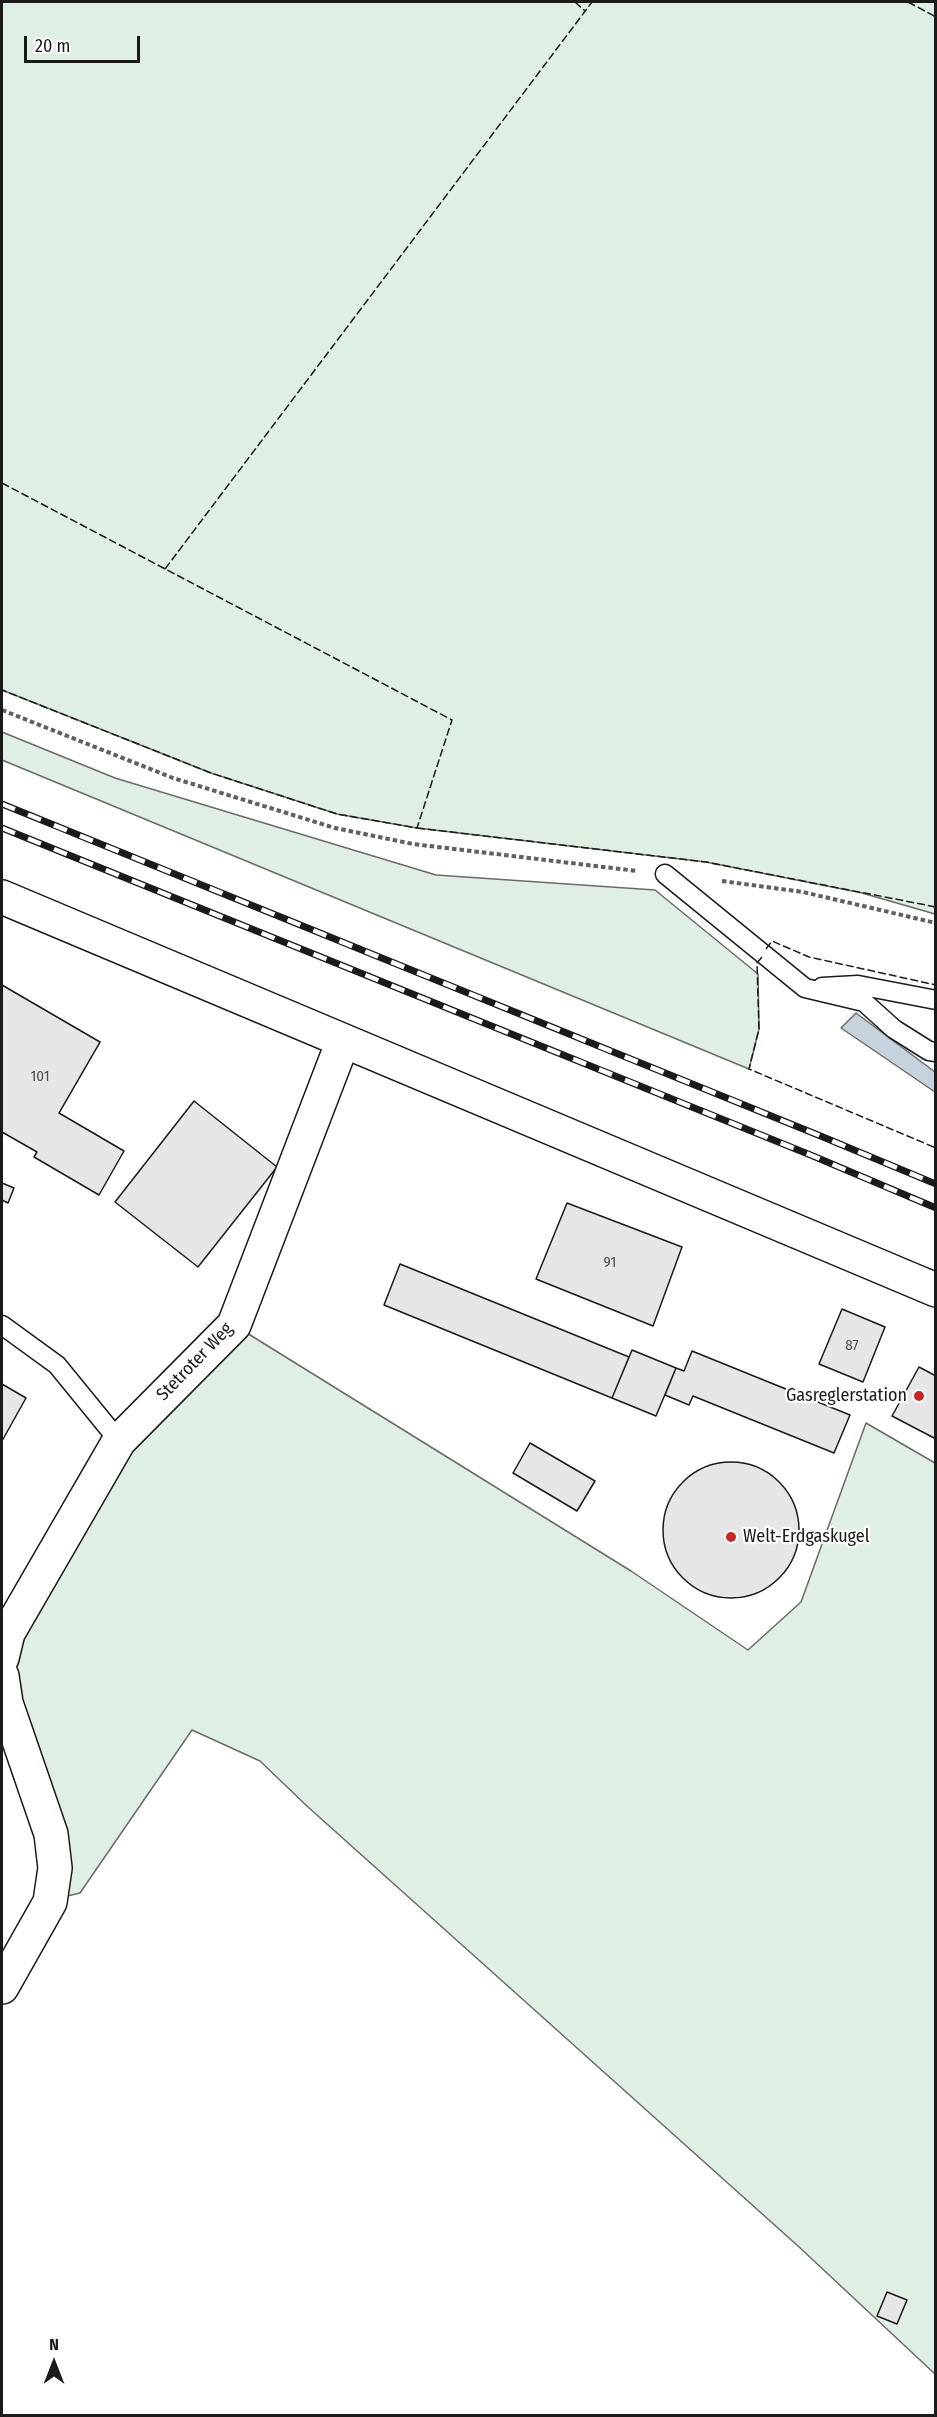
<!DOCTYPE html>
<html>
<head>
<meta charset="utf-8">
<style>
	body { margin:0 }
	#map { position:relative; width:937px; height:2417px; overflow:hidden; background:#fff; font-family:"Fira Sans Condensed",sans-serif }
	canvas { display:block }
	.frame { position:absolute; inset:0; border:3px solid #1a1a1a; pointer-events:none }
	.north { position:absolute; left:24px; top:2333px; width:60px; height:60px; -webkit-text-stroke:4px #fff; paint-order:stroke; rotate:0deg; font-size:16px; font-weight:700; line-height:24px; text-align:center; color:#1a1a1a }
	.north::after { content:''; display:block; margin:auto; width:21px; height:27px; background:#1a1a1a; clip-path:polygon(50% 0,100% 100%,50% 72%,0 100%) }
	.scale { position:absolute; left:24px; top:36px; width:116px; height:27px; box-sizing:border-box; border:3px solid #1a1a1a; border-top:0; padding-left:8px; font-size:18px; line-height:21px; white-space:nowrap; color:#1a1a1a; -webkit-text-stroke:4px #fff; paint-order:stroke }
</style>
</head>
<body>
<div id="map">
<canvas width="937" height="2417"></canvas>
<div class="frame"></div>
<div class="north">N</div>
<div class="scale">20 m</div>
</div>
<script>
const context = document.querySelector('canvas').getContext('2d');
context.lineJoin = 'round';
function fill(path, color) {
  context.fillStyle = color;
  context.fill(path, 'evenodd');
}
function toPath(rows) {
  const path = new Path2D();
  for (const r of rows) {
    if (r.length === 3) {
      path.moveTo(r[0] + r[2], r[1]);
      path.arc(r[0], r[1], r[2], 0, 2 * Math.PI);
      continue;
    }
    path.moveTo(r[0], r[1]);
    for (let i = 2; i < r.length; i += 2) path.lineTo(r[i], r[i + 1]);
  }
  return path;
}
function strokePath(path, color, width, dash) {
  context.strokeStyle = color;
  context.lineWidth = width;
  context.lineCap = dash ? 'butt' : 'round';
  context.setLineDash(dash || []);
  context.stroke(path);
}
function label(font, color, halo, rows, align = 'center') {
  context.font = font + ' "Fira Sans Condensed",sans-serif';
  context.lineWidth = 4.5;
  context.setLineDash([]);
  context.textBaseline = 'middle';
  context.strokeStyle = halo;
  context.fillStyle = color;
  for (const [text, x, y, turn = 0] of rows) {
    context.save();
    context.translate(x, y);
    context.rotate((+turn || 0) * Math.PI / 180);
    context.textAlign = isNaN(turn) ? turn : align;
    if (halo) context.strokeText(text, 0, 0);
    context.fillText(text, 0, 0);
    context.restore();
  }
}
const green = toPath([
	[2,2,935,2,935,914,862,893,706,862,417,828,337,814,211,773,2,690,2,2],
	[2,732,115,778,436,875,655,890,758,974,759,1029,749,1069,2,760,2,732],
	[234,1325,631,1571,748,1650,801,1602,866,1423,935,1463,935,2374,798,2246,308,1807,260,1761,192,1730,80,1893,63,1897,10,1663,119,1441,234,1325]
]);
fill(green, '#e0efe3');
strokePath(green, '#6a6a6a', 1.5);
const water = toPath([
	[856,1013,935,1072,935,1092,841,1028,856,1013]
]);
fill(water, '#c6d2dc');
strokePath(water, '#6a6a6a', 1.5);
const building = toPath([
	[2,985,100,1042,59,1113,124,1151,99,1195,34,1157,37,1152,2,1132,2,985],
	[194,1101,277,1167,198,1267,115,1202,194,1101],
	[2,1183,14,1188,8,1203,2,1200,2,1183],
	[567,1203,682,1247,653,1326,536,1279,567,1203],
	[400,1264,629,1357,612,1398,384,1305,400,1264],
	[842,1309,885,1327,863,1382,819,1364,842,1309],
	[632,1350,676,1368,656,1416,612,1398,632,1350],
	[692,1351,850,1415,834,1453,693,1396,689,1405,665,1395,676,1368,684,1371,692,1351],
	[919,1367,936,1376,936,1439,892,1416,919,1367],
	[2,1384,26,1398,2,1441,2,1384],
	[530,1443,595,1481,577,1511,513,1473,530,1443],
	[731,1530,68],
	[887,2292,907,2300,897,2324,877,2316,887,2292]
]);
fill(building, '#e6e6e6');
strokePath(building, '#1a1a1a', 1.5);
const service = toPath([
	[665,874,805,988,864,1002,894,1029,929,1051,936,1052],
	[822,987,858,985,936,1000],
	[2,1325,57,1365,119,1441]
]);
const minor = toPath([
	[2,1658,8,1633,119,1441,234,1325,343,1041],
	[2,1676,6,1703,51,1834,55,1868,50,1902,2,1987]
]);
const secondary = toPath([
	[2,897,936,1290]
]);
strokePath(service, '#1a1a1a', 21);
strokePath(minor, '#1a1a1a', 36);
strokePath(secondary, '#1a1a1a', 36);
strokePath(toPath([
	[2,710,173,778,335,828,413,844,637,871],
	[722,881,803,892,936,923]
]), '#5f5f5f', 4, [4.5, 3]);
strokePath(service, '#fff', 18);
strokePath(minor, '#fff', 33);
strokePath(secondary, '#fff', 33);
const rail = toPath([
	[2,804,823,1137,936,1184],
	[2,828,813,1156,936,1208]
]);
strokePath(rail, '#1a1a1a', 7);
strokePath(rail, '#fff', 4.5, [14]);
strokePath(toPath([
	[575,2,585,11],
	[908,2,936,17],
	[2,483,452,720,417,828,337,814,211,773,2,690],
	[165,569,592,2],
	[417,828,706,862,936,907],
	[766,949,772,941,809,957,936,985],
	[762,957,757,963,759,1029,749,1069,936,1148]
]), '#1a1a1a', 1.5, [8, 3]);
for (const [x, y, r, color] of [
	[919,1396,6,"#c62828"],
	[731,1537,6,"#c62828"]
]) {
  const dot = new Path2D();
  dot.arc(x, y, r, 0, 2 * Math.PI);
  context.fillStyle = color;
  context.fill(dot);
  strokePath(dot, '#fff', 2);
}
label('15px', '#4d4d4d', null, [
	["101",40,1077],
	["91",610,1263],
	["87",852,1346]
]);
label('18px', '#1a1a1a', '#fff', [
	["Stetroter Weg",195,1362,-46]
]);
label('18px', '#1a1a1a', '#fff', [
	["Gasreglerstation",907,1396],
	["Welt-Erdgaskugel",743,1537,"left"]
], 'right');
</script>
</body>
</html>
